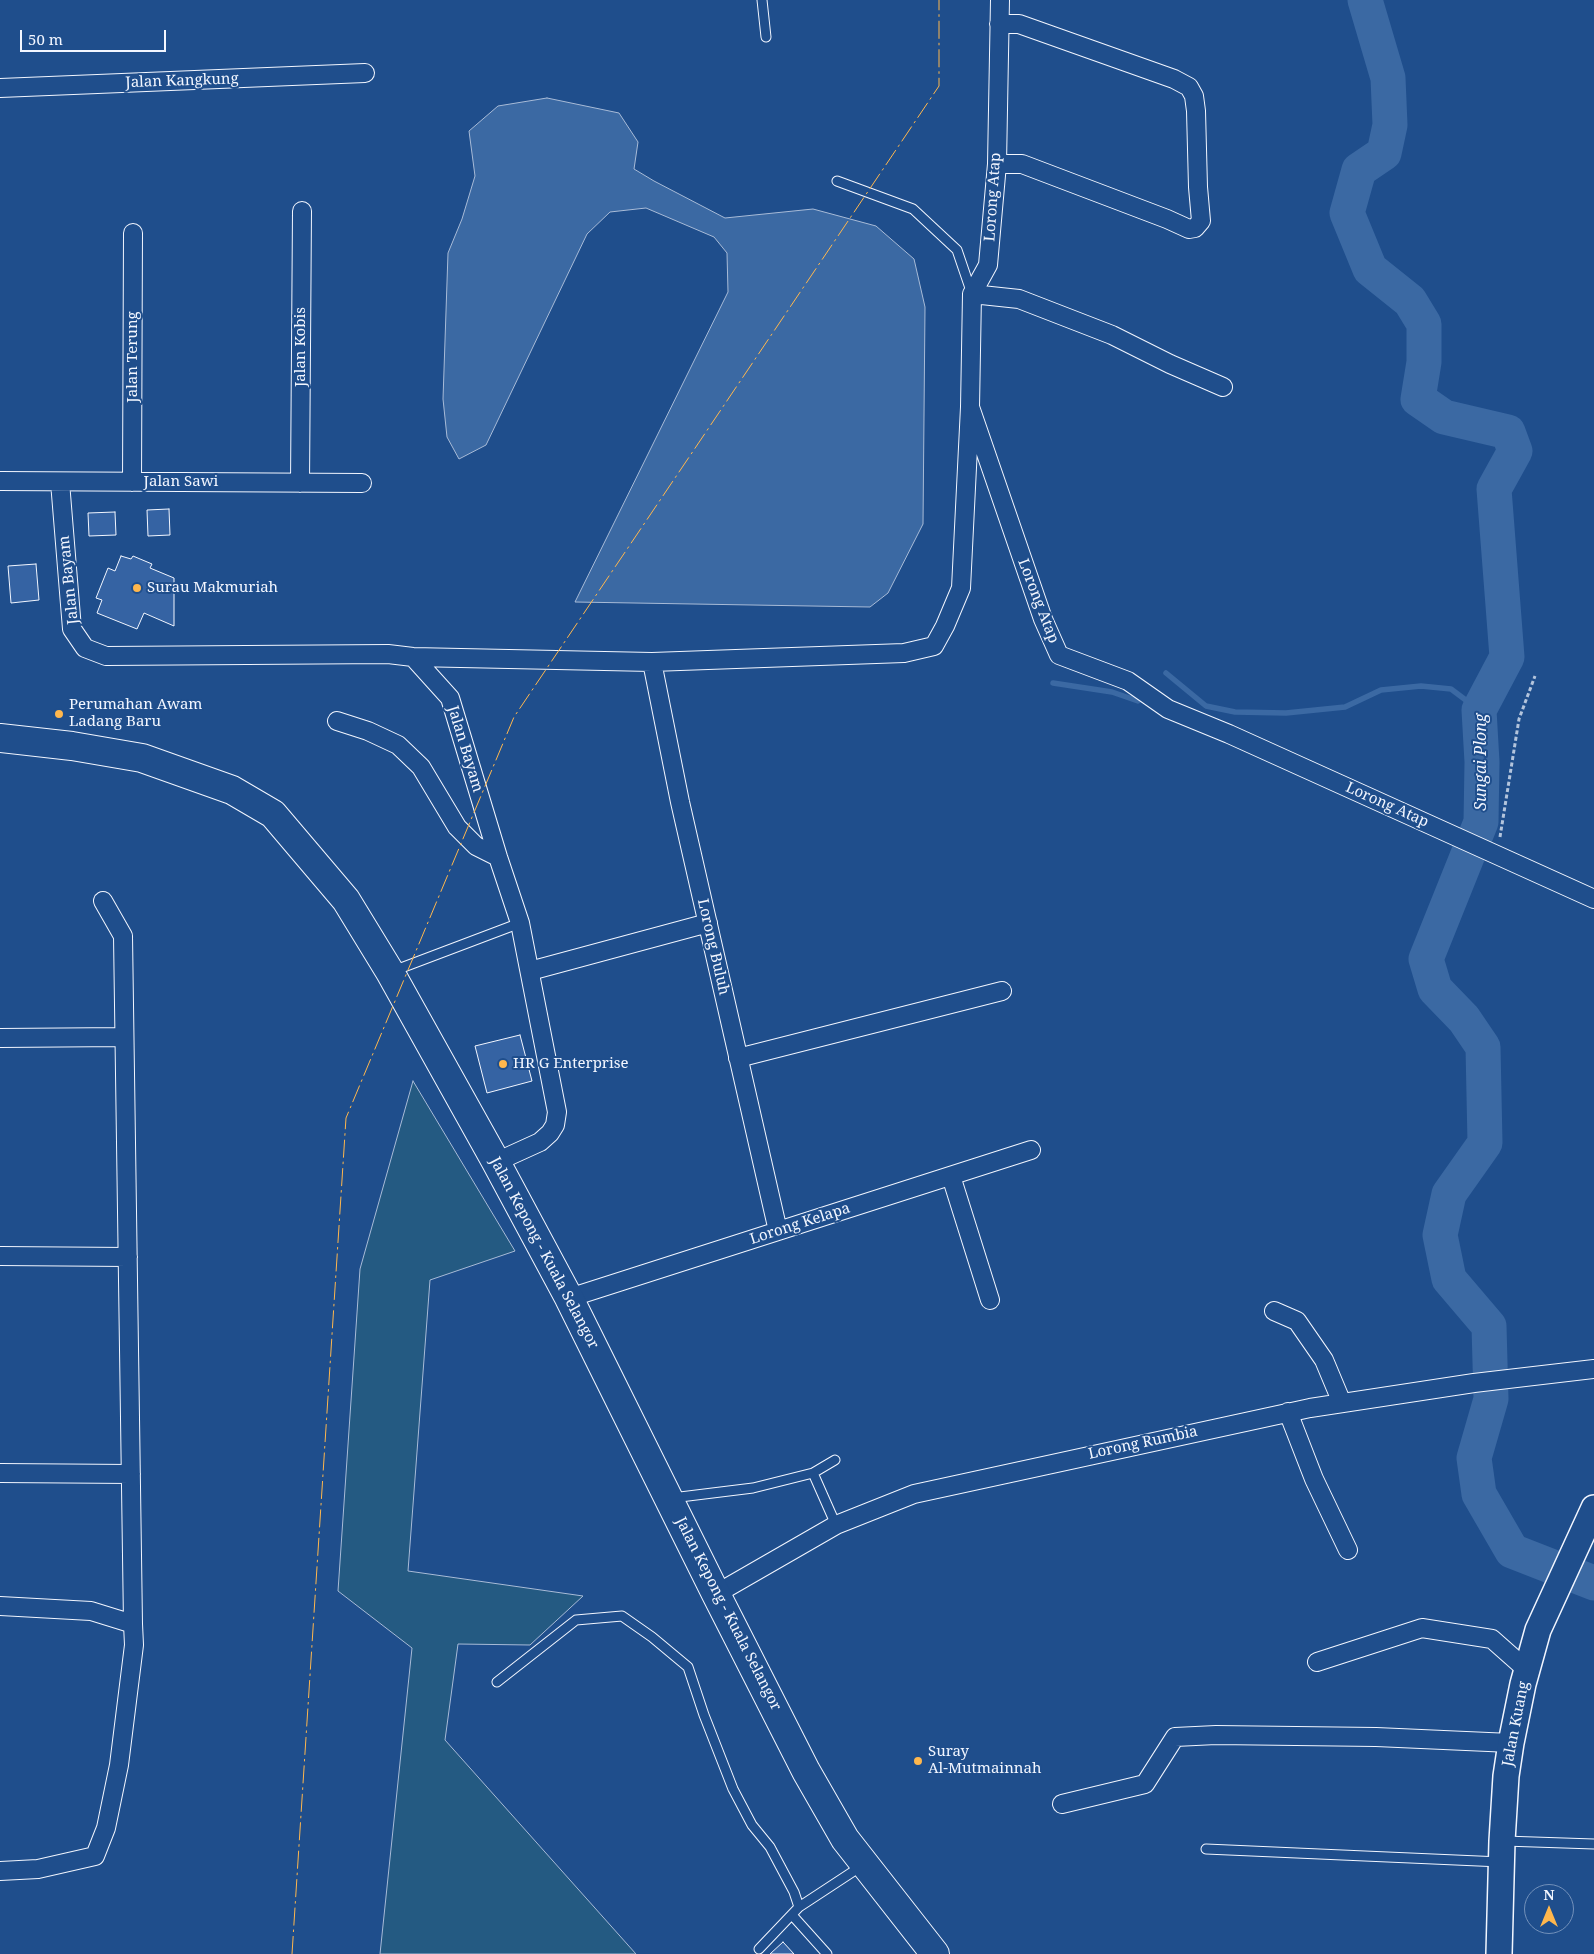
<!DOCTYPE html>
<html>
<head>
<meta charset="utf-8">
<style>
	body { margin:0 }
	#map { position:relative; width:1594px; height:1954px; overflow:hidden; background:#1f4e8c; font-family:"Noto Serif",serif }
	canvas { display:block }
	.north { position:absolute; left:1524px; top:1884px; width:50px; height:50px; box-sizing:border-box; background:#1f4e8c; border:1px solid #7391ba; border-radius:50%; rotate:0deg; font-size:14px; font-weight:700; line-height:20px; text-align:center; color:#f2f6ff }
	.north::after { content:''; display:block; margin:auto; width:18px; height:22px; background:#ffb74d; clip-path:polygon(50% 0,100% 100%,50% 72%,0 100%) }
	.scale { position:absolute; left:20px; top:30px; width:146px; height:22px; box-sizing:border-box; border:2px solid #f2f6ff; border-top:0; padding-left:6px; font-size:15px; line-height:18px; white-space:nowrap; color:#f2f6ff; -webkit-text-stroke:4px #1f4e8c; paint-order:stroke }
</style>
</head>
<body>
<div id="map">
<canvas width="1594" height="1954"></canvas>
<div class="north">N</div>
<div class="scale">50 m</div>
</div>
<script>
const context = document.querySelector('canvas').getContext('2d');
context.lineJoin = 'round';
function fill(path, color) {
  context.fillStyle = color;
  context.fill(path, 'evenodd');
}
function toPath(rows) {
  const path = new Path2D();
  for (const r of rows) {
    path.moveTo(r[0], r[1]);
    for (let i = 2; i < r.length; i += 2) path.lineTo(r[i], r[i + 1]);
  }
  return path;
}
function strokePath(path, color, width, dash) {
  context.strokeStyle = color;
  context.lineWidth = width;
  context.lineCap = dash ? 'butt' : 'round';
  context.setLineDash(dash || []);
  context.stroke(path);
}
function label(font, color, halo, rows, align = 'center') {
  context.font = font + ' "Noto Serif",serif';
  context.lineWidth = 4;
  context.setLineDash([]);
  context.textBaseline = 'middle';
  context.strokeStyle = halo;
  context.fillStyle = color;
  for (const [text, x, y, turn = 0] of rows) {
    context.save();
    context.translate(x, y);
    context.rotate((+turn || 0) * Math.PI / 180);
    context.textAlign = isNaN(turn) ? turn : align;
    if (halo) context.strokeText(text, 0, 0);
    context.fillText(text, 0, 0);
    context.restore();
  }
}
const green = toPath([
	[413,1081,515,1251,430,1280,408,1571,583,1596,530,1645,458,1644,445,1740,636,1954,380,1954,412,1648,338,1591,360,1269,413,1081]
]);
fill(green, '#245a82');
strokePath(green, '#a8bbd7', 1);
const water = toPath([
	[547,98,619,113,638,142,634,169,654,181,725,218,813,209,876,226,914,259,925,307,923,524,888,593,870,607,575,602,728,292,727,253,714,237,646,208,610,212,587,234,486,445,459,459,447,437,443,399,448,253,462,219,475,176,469,131,498,106,547,98]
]);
fill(water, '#3b69a3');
strokePath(water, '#a8bbd7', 1);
strokePath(toPath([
	[1166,673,1206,706,1235,712,1286,713,1345,707,1381,690,1421,686,1451,689,1479,710],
	[1053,683,1112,692,1138,701,1144,696]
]), '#3b69a3', 5.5);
strokePath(toPath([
	[1365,0,1388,78,1390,125,1384,153,1359,170,1347,213,1370,269,1410,301,1424,324,1424,362,1418,399,1444,417,1508,432,1515,451,1494,489,1507,657,1479,710,1482,762,1481,822,1426,959,1435,989,1464,1019,1483,1047,1485,1143,1449,1194,1440,1235,1449,1279,1489,1326,1491,1399,1474,1458,1479,1494,1512,1551,1594,1583]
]), '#3b69a3', 35);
const building = toPath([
	[169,509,170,535,148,536,147,510,169,509],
	[115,512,116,535,89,536,88,513,115,512],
	[121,556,131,559,133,556,152,564,150,568,174,578,174,626,144,613,137,629,97,613,102,600,96,598,108,568,115,571,121,556],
	[36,564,39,600,11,603,8,566,36,564],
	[520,1035,532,1081,487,1093,475,1046,520,1035],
	[783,1942,794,1954,770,1954,783,1942]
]);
fill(building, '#3563a3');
strokePath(building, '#f2f6ff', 1);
const service = toPath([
	[762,0,766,37],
	[837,181,913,209,957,250,972,294],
	[393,971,520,923],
	[813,1473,836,1525],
	[672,1498,753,1488,813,1473,835,1460],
	[497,1682,576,1620,622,1616,652,1637,688,1667,704,1715,733,1789,752,1825,770,1847,794,1892,799,1907],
	[1504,1841,1594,1844],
	[1206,1849,1501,1862],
	[792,1915,827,1954],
	[759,1949,799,1907,863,1865]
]);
const minor = toPath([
	[1000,0,997,164,988,265,972,294,970,407,1043,619,1059,655,1128,681,1168,709,1229,734,1594,899],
	[0,88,365,73],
	[997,164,1022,164,1167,219,1189,229,1195,228,1201,221,1198,187,1196,111,1194,96,1189,87,1174,79,1019,24,999,24],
	[972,294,1019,299,1112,335,1170,364,1223,387],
	[0,481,362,483],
	[60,482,72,629,85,648,106,656,388,654,413,657,652,662,904,653,934,646,945,626,961,588,970,407],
	[132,482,133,233],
	[300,483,302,211],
	[413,657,450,698,498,857,520,923,557,1112,555,1125,550,1133,540,1142,496,1162],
	[652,662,680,802,778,1231],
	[337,721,368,731,398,745,421,767,457,827,476,846,498,857],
	[103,901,123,936,133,1624],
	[530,971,708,923],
	[0,1038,123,1037],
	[738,1058,1002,991],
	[951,1176,990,1300],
	[0,1256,128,1257],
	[569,1298,1031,1150],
	[1274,1311,1297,1321,1324,1360,1342,1403],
	[1288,1412,1314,1479,1348,1550],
	[0,1473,131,1474],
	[716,1594,836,1525,914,1494,1310,1408,1474,1383,1594,1369],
	[0,1606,91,1611,133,1624,134,1645,119,1765,106,1828,95,1856,38,1869,0,1871],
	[1317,1662,1422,1628,1492,1639,1527,1670],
	[1062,1804,1145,1784,1175,1737,1216,1735,1376,1737,1511,1743]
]);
const secondary = toPath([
	[1499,1954,1502,1841,1506,1776,1511,1743,1523,1684,1538,1630,1594,1508]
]);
const trunk = toPath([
	[0,738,72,746,142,758,232,790,273,814,346,900,390,972,496,1162,569,1298,716,1594,806,1771,845,1839,935,1954]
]);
strokePath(service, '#f2f6ff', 11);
strokePath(minor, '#f2f6ff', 20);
strokePath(secondary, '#f2f6ff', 28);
strokePath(trunk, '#f2f6ff', 30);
strokePath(toPath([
	[1500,837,1519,719,1535,676]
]), '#b3c4dc', 3, [4, 2.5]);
strokePath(service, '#1f4e8c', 9);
strokePath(minor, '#1f4e8c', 18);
strokePath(secondary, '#1f4e8c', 25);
strokePath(trunk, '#1f4e8c', 28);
strokePath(toPath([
	[292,1954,346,1118,514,717,939,86,939,0]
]), '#ffb74d', 1, [18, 4, 2.5, 4]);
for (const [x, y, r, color] of [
	[137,588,5,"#ffb74d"],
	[59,714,5,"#ffb74d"],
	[503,1064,5,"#ffb74d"],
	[918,1761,5,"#ffb74d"]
]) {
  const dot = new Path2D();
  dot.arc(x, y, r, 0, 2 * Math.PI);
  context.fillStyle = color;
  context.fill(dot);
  strokePath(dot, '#1f4e8c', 2);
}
label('15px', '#f2f6ff', '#1f4e8c', [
	["Jalan Kangkung",182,81,-2],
	["Lorong Atap",993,197,-86],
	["Jalan Kobis",301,347,-90],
	["Jalan Terung",133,357,-90],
	["Jalan Sawi",181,482],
	["Jalan Bayam",69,580,-96],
	["Lorong Atap",1038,601,69],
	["Jalan Bayam",465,749,73],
	["Lorong Atap",1387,805,24],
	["Lorong Buluh",713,947,77],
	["Lorong Kelapa",800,1224,-18],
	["Jalan Kepong - Kuala Selangor",544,1253,62],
	["Lorong Rumbia",1143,1443,-12],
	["Jalan Kepong - Kuala Selangor",728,1614,63],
	["Jalan Kuang",1516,1724,-79]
]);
label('15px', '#f2f6ff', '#1f4e8c', [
	["Surau Makmuriah",147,588],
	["Perumahan Awam",69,705],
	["Ladang Baru",69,722],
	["HR G Enterprise",513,1064],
	["Suray",928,1752],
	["Al-Mutmainnah",928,1769]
], 'left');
label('italic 16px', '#f2f6ff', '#1f4e8c', [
	["Sungai Plong",1481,762,-90]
]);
</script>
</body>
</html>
